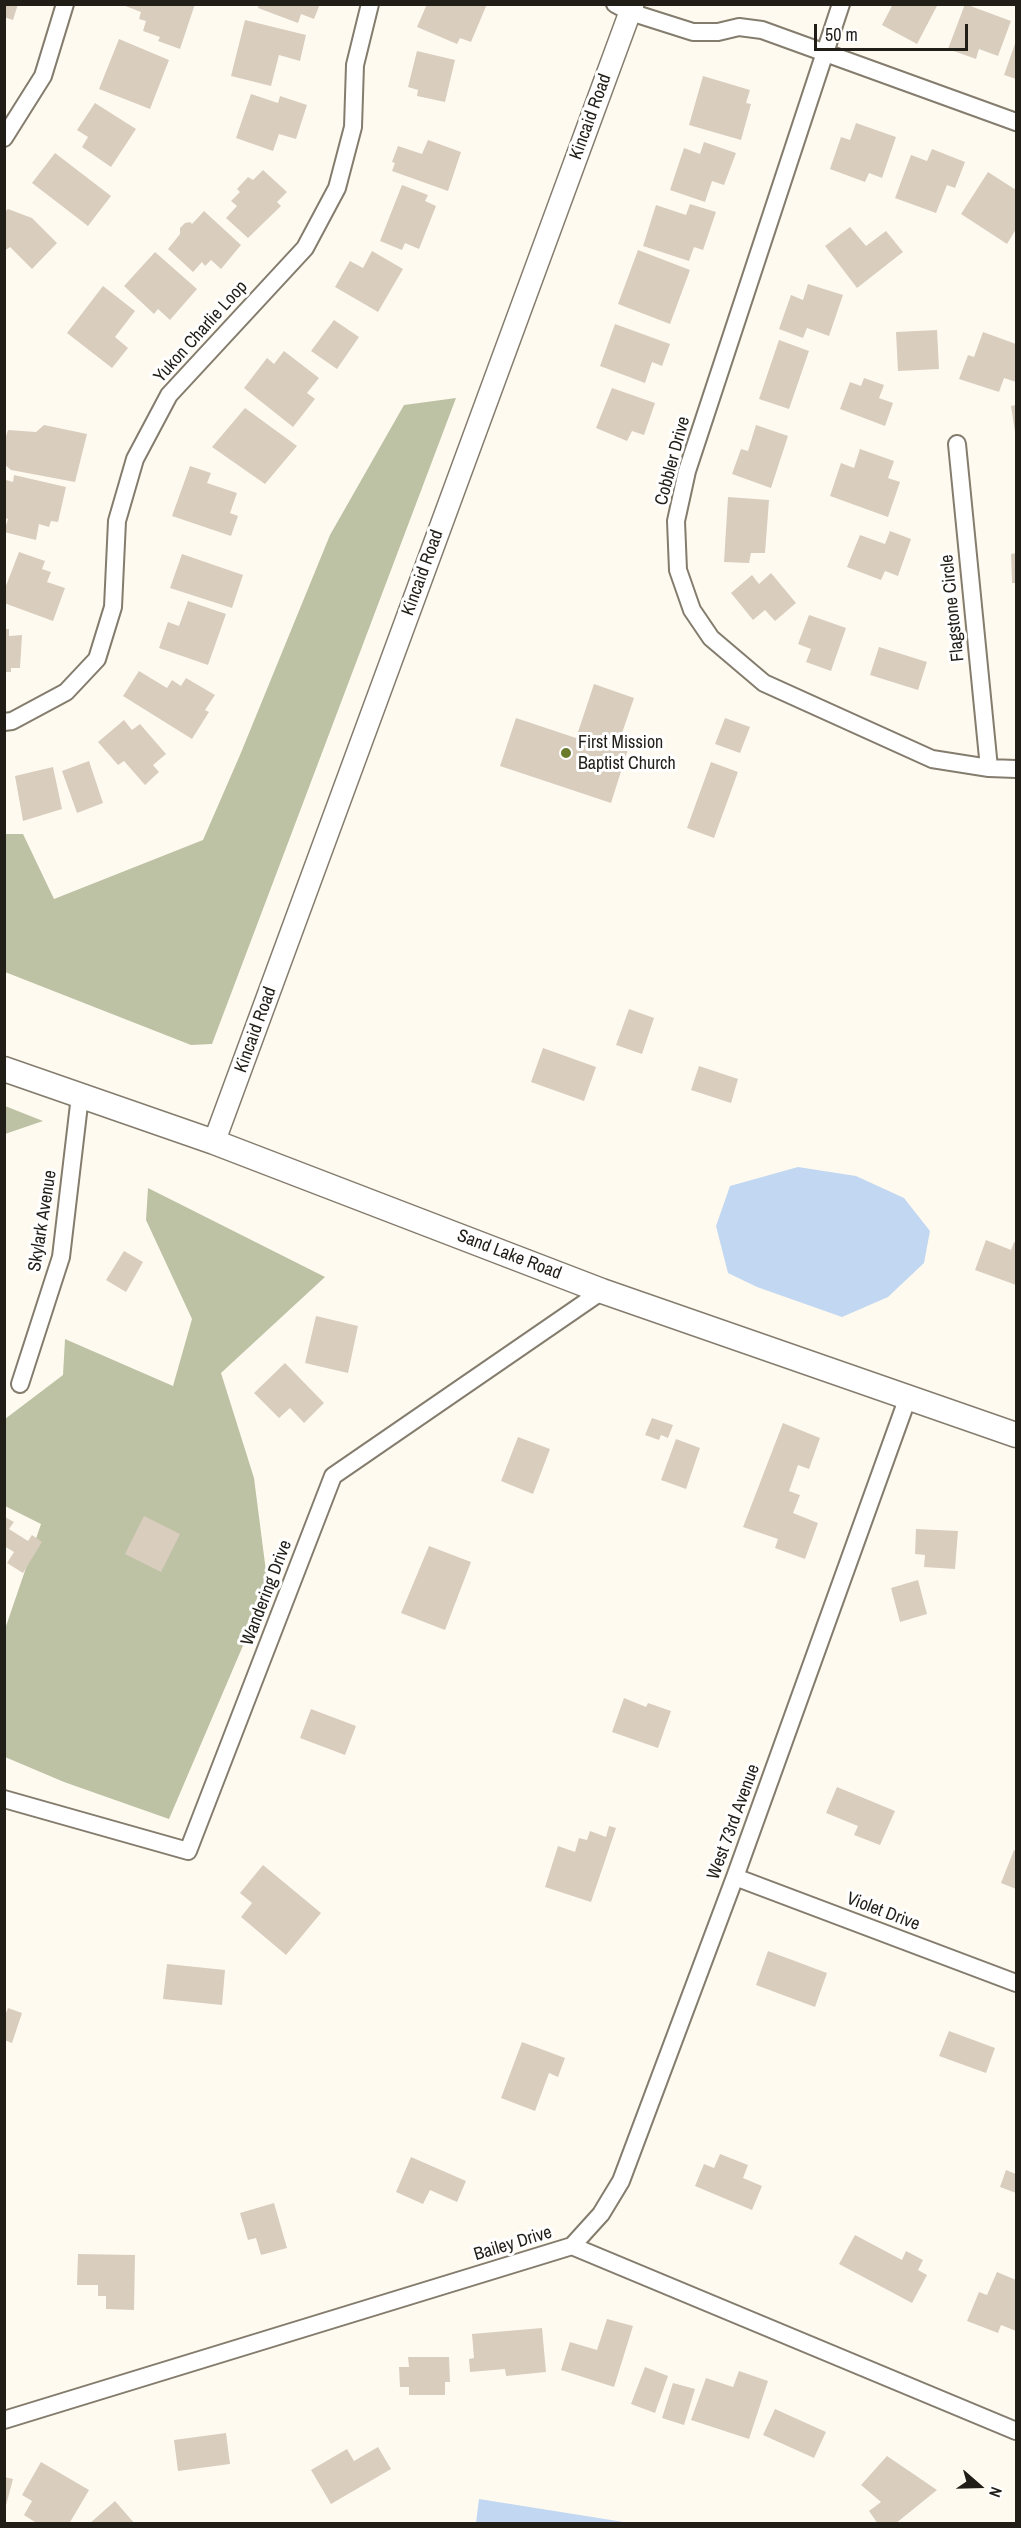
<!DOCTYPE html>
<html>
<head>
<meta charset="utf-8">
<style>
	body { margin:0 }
	#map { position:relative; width:1021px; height:2528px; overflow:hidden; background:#fffaf0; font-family:"Archivo Narrow",sans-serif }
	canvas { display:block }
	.frame { position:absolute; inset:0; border:6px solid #211e18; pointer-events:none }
	.north { position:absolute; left:949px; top:2456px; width:60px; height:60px; -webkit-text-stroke:4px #fff; paint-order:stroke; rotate:110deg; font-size:16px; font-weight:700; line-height:24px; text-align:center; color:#211e18 }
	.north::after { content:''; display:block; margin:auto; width:21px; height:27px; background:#211e18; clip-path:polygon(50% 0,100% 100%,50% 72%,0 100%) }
	.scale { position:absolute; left:814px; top:24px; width:154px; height:27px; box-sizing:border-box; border:3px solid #211e18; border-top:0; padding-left:8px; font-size:18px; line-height:21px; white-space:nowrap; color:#211e18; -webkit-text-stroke:4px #fff; paint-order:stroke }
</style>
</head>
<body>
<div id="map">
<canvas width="1021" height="2528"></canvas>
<div class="frame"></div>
<div class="north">N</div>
<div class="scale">50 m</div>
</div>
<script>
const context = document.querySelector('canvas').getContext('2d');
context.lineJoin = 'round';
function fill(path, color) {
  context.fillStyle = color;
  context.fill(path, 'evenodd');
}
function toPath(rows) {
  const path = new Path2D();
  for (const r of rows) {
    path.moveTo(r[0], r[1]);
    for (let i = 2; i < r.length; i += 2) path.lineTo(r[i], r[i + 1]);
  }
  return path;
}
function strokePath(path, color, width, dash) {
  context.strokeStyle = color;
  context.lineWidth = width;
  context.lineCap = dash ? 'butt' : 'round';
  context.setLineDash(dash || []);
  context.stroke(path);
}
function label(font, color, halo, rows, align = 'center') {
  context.font = font + ' "Archivo Narrow",sans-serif';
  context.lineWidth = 6;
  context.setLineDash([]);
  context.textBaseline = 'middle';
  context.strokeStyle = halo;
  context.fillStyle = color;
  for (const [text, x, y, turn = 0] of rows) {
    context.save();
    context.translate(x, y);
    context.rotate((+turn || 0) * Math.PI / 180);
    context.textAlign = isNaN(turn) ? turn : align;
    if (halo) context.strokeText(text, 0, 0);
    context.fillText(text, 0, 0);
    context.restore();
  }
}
fill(toPath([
	[456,398,212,1044,191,1045,5,972,5,834,23,834,54,899,203,840,240,755,330,535,404,405],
	[4,1106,5,1106,43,1121,5,1134],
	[148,1188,325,1277,221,1373,254,1478,268,1587,169,1819,64,1782,5,1757,5,1629,41,1524,5,1506,5,1419,63,1375,65,1339,173,1386,192,1319,146,1220]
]), '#bdc2a4');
fill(toPath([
	[798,1167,856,1176,904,1198,930,1231,924,1263,888,1297,842,1317,757,1287,728,1273,716,1226,730,1186],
	[479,2499,630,2523,476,2523]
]), '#c2d7f1');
fill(toPath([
	[4,4,18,4,13,20,4,17],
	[120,4,195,4,180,49,158,41,160,37,143,31,146,21,139,19,141,12],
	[259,4,320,4,314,19,301,14,298,23,258,8],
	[427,4,487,4,471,42,460,38,457,44,417,27],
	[893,4,938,4,917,44,882,25],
	[965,4,1011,21,998,56,979,49,976,59,948,49],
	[245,20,306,35,300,61,279,55,271,86,231,76],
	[119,39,169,60,150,109,99,89],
	[1016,41,1016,79,1004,75],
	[417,51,455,60,445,102,417,96,418,90,408,87],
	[703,76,750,90,746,103,751,104,741,140,689,125],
	[251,94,278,103,280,96,307,105,296,139,279,134,273,151,236,138],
	[95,103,136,129,111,167,82,147,88,137,77,130],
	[856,123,896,137,882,178,869,173,865,182,830,169,841,137,850,140],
	[428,140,461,152,448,191,392,171,395,163,392,162,398,146,422,154],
	[704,142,736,153,724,185,712,181,705,202,670,190,684,148,700,154],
	[932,149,965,162,955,188,947,185,936,213,895,198,911,155,927,161],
	[55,153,111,196,88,226,32,183],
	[263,170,287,192,277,202,281,206,248,238,226,218,237,206,231,201,240,192,237,189,248,177,253,180],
	[988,172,1016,190,1016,229,1007,244,961,214],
	[402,185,428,195,425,201,436,206,419,249,405,243,402,250,380,241],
	[690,204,716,212,703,250,694,247,689,261,643,246,656,205,686,215],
	[8,209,32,218,57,243,32,269,10,247,4,251,4,212],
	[204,211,241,245,221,269,211,260,205,266,202,262,193,272,168,249,180,234,180,228,185,223,190,222,192,224],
	[850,227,866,246,886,231,903,252,857,288,825,246],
	[638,250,690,270,670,324,618,304],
	[372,251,403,269,378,312,335,287,350,261,363,268],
	[155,252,197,289,170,320,158,309,154,314,124,286],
	[808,284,843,295,829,336,807,328,803,338,779,329,791,295,803,300],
	[103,286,135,311,115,337,128,348,112,368,67,333],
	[334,320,359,337,337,369,311,351],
	[615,324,670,344,662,366,652,362,645,383,600,366],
	[937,330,939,369,898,371,896,332],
	[983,332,1016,344,1016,382,1004,378,999,392,959,379,968,355,974,357],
	[779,340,809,351,789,409,759,399],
	[284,351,319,378,307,393,315,399,293,427,244,388,267,358,274,364],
	[864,378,884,385,879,398,893,403,885,426,840,409,850,382,861,386],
	[612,388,655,403,644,435,632,431,627,441,596,428],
	[1016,405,1016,432,1015,432,1011,406],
	[245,408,297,446,265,484,212,447],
	[44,425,87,434,75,482,11,470,4,464,4,442,8,430,36,432],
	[756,425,788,436,771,488,732,474,741,449,748,451],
	[860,449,894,461,888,478,900,482,888,517,830,496,841,463,854,468],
	[190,466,211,473,207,483,237,493,230,513,238,516,231,536,172,516],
	[14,475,66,487,58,522,51,521,49,527,39,524,36,540,4,532,8,519,5,518,4,485,6,480,13,482],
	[728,497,769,500,765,553,751,553,749,563,724,562],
	[890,531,911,539,898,576,885,571,881,580,847,567,860,535,885,544],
	[19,552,45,561,42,569,51,572,47,582,65,588,53,621,4,603,4,591],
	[1016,553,1016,583,1012,583,1011,554],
	[182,554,243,575,232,608,170,588],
	[771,573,796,603,775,621,765,610,753,620,731,593,752,575,759,584],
	[188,601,226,614,208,665,159,648,168,622,179,626],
	[809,615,846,628,831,671,806,662,811,649,798,644],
	[5,629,9,629,9,636,22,635,20,668,11,668,11,672,5,672],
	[879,647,927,662,918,690,870,675],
	[139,671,167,688,172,680,181,686,186,678,215,695,205,710,209,712,192,739,123,696],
	[594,684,634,698,621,736,631,740,611,803,500,766,516,718,576,738],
	[725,718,750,727,740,753,715,744],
	[124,720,132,730,140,724,166,754,153,765,159,772,145,785,124,761,118,765,98,742],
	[89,761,103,803,77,813,62,771],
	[711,762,738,772,714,838,687,828],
	[53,767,62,809,23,821,15,776],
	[629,1009,654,1018,642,1054,616,1045],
	[543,1048,596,1067,584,1101,531,1082],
	[699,1066,738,1079,731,1103,691,1090],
	[986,1240,1011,1250,1014,1242,1016,1243,1016,1285,975,1270],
	[124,1251,143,1262,126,1292,106,1280],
	[316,1316,358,1326,348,1373,305,1363],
	[285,1363,324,1403,304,1423,290,1408,279,1418,254,1393],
	[652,1418,673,1425,668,1438,661,1435,659,1440,645,1435],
	[783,1423,820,1438,809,1469,798,1465,789,1491,800,1495,793,1513,818,1523,805,1559,775,1548,778,1539,743,1527],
	[518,1437,550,1449,533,1494,501,1481],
	[676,1439,700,1448,686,1489,661,1480],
	[144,1516,180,1534,161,1572,125,1554],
	[5,1517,14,1522,9,1529,28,1541,32,1535,42,1542,23,1573,7,1563,14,1552,4,1546],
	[916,1529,958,1531,955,1569,924,1567,925,1555,915,1554],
	[429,1546,471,1562,445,1630,401,1613],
	[918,1580,927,1614,900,1622,891,1588],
	[624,1698,646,1707,648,1703,671,1711,658,1748,612,1732],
	[311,1709,356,1726,345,1755,300,1738],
	[837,1787,895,1811,880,1845,854,1835,858,1826,826,1813],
	[609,1826,616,1828,591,1902,545,1887,558,1846,575,1852,579,1838,587,1840,590,1831,606,1837],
	[1014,1850,1016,1851,1016,1889,1001,1883],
	[263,1865,321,1913,286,1955,241,1917,252,1903,240,1893],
	[768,1951,827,1973,815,2007,756,1985],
	[167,1964,225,1970,222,2005,163,1999],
	[8,2008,22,2013,12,2043,4,2040,4,2018],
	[949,2031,995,2048,986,2073,939,2056],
	[522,2042,565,2058,558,2077,549,2073,535,2111,501,2098],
	[720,2154,748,2165,743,2178,762,2186,752,2210,695,2186,704,2164,714,2168],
	[411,2157,466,2181,457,2202,430,2190,423,2204,396,2192],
	[1006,2170,1016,2174,1016,2193,1000,2187],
	[274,2203,287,2248,261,2255,256,2238,248,2240,240,2213],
	[855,2235,902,2260,906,2251,923,2260,918,2270,927,2275,912,2303,839,2264],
	[78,2254,135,2255,134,2310,106,2309,106,2296,98,2296,98,2285,77,2285],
	[997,2272,1016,2280,1016,2331,1001,2325,998,2333,967,2321,979,2292,987,2295],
	[607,2319,633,2326,614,2387,561,2370,570,2342,597,2350],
	[542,2328,546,2372,506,2376,505,2369,470,2372,469,2359,474,2358,472,2334],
	[408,2357,449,2357,450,2382,445,2382,445,2395,409,2395,409,2387,400,2387,399,2367,409,2367],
	[645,2367,668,2376,655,2413,631,2404],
	[739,2371,768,2381,749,2439,691,2420,706,2378,733,2387],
	[673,2383,695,2389,684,2425,662,2418],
	[775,2409,826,2432,814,2458,763,2435],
	[226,2433,230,2464,178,2471,174,2440],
	[378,2447,391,2469,331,2504,311,2470,347,2449,354,2461],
	[887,2456,937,2490,895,2524,878,2524,869,2511,881,2502,861,2485],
	[41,2462,89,2490,69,2524,38,2524,24,2515,32,2501,22,2495],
	[4,2477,13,2479,5,2509,4,2509],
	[115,2501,135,2524,89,2524]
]), '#d9cdbe');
const minor = toPath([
	[615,4,630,12,693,32,718,32,739,27,762,30,1016,122],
	[841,4,687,471,676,521,678,570,692,610,711,638,764,683,932,759,989,768,1016,769],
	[4,138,43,76,65,4],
	[957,444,989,768],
	[4,722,12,721,66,692,97,659,113,607,117,521,135,459,169,395,305,248,337,188,353,127,355,65,370,4],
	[20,1384,61,1257,80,1096],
	[4,1799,188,1851,333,1476,602,1291],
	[735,1877,1016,1983],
	[572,2246,601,2214,621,2181,735,1877,908,1397],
	[4,2420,572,2246,1016,2431]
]);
const tertiary = toPath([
	[214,1142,633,4]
]);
const secondary = toPath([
	[4,1069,214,1142,602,1291,1016,1435]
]);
strokePath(minor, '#847c6d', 20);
strokePath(tertiary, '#847c6d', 24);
strokePath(secondary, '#847c6d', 27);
strokePath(minor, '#fff', 16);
strokePath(tertiary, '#fff', 21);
strokePath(secondary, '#fff', 24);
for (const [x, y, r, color] of [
	[566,753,6,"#6a7c2b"]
]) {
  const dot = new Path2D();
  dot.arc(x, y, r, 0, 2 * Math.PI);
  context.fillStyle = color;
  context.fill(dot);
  strokePath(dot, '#fff', 2);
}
label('18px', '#211e18', '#fff', [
	["Kincaid Road",591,117,-70],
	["Yukon Charlie Loop",201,332,-48],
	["Cobbler Drive",673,461,-75],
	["Kincaid Road",423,573,-70],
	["Flagstone Circle",953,608,-96],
	["Kincaid Road",256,1030,-70],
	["Skylark Avenue",43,1221,-81],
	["Sand Lake Road",509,1255,21],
	["Wandering Drive",267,1593,-69],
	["West 73rd Avenue",734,1822,-70],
	["Violet Drive",883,1912,21],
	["Bailey Drive",513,2244,-17]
]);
label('18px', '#211e18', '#fff', [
	["First Mission",578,743],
	["Baptist Church",578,764]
], 'left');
</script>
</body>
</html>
